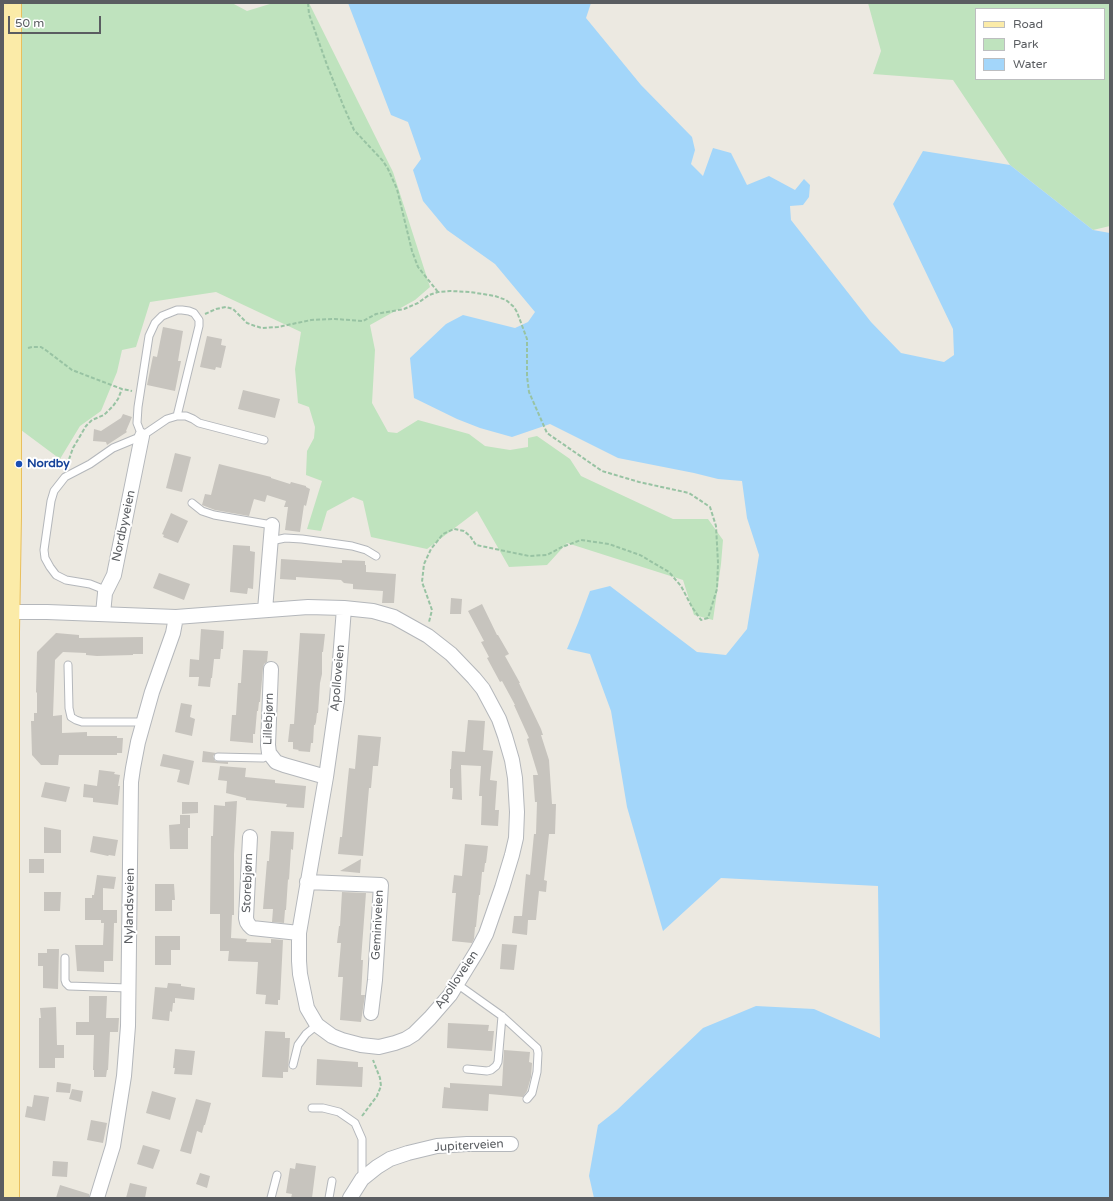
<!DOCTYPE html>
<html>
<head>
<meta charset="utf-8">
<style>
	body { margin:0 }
	#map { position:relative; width:1113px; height:1201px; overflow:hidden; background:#ece9e1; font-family:"Varela Round",sans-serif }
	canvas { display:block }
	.frame { position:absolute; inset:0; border:4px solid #5a5d61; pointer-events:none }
	.legend { position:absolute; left:975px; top:8px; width:130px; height:72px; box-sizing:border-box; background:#fff; border:1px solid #bdbec0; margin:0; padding:5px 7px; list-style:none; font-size:12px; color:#5a5d61 }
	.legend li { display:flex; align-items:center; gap:8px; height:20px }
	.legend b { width:20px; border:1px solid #bdbec0 }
	.scale { position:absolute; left:8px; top:16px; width:93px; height:18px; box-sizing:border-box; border:2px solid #5a5d61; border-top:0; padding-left:5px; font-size:12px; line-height:14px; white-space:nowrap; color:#5a5d61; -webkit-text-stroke:3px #fff; paint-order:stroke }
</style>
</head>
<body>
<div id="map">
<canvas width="1113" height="1201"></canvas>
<div class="frame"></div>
<ul class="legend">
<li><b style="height:5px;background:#fbeba8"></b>Road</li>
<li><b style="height:11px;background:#bfe3be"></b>Park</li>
<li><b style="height:11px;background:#a3d6fa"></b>Water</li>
</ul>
<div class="scale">50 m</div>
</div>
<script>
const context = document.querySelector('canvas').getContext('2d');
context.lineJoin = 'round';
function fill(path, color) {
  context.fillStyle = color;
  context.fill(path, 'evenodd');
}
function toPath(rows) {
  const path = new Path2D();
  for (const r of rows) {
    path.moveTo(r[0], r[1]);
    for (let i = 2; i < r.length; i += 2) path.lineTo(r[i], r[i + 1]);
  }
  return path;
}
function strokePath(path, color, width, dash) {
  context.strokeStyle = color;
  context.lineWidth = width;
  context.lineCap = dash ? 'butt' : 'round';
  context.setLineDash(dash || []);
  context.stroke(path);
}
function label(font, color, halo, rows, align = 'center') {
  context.font = font + ' "Varela Round",sans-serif';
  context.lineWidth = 4;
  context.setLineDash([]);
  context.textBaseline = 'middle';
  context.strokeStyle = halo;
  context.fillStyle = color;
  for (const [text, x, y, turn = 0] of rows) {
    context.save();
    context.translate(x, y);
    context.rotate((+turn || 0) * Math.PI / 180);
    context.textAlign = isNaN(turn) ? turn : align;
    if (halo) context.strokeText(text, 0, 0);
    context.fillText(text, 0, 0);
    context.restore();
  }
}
fill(toPath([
	[18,3,232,3,247,11,273,3,309,3,393,172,430,287,415,300,370,325,375,350,372,403,388,432,397,433,418,420,469,434,485,446,510,450,528,447,528,438,537,436,570,459,581,476,673,519,708,519,723,540,721,564,713,620,694,615,683,580,567,543,547,565,509,567,477,511,427,549,371,537,363,501,353,497,327,511,321,531,307,529,322,481,306,475,307,451,314,438,315,427,309,407,298,403,295,369,301,332,216,292,150,302,136,347,122,350,117,372,101,411,80,426,60,459,21,430,17,402],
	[868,3,1110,3,1110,226,1093,230,1010,165,953,80,873,74,881,51],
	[976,9,1104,9,1104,79,976,79]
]), '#bfe3be');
fill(toPath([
	[348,3,591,3,586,18,641,85,692,137,695,150,691,164,703,176,713,148,731,153,747,185,769,176,795,190,804,179,810,185,809,197,803,205,790,206,791,220,871,322,901,353,944,362,954,355,953,329,893,204,923,151,1010,165,1093,230,1110,233,1110,1198,594,1198,589,1176,598,1125,617,1110,703,1028,756,1006,814,1009,880,1038,878,886,721,878,663,931,627,807,611,711,590,654,567,649,578,623,590,591,610,586,697,652,726,655,747,629,759,555,747,518,742,481,718,479,694,473,618,458,550,424,512,437,480,428,457,419,414,398,410,358,446,324,463,315,515,328,528,322,535,312,495,264,447,230,423,201,413,170,421,159,408,122,391,115]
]), '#a3d6fa');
fill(toPath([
	[163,327,183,331,178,361,181,361,175,391,147,385,153,356,157,357],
	[207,336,222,339,221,345,226,346,221,368,216,367,215,370,200,367],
	[243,390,280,399,275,418,238,409],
	[123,414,132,417,126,431,127,432,107,445,106,442,93,441,94,429,101,431,121,418],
	[175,453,191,457,182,492,166,488],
	[219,464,271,477,271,478,290,484,291,482,306,486,306,487,310,489,306,506,304,505,300,532,285,530,288,507,284,507,286,501,267,495,265,502,254,499,249,516,215,510,202,505,205,494,211,495],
	[171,513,188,521,178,543,163,537,164,535,162,534],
	[233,545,250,546,250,551,255,552,253,589,248,588,247,594,230,592],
	[281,559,342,563,342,560,365,561,365,565,366,565,366,572,396,574,394,603,382,603,383,591,353,589,353,584,344,583,341,580,296,577,296,580,280,579],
	[159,573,190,584,184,600,153,588],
	[451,598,462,599,461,614,450,614],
	[482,604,497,635,498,635,509,654,505,656,520,683,519,683,541,729,543,735,541,735,549,760,552,804,556,804,555,834,549,834,544,880,547,881,546,892,539,891,536,920,528,920,527,935,512,933,514,916,522,916,526,874,530,875,534,834,536,834,537,802,535,802,533,775,538,775,527,739,529,738,514,705,515,705,502,681,500,682,487,658,489,657,481,642,484,641,468,611],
	[201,629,224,631,223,649,221,649,220,659,214,659,212,678,211,678,210,687,198,686,199,677,189,677,190,659,199,660],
	[56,633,79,635,79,638,143,637,143,654,133,654,133,655,97,656,86,655,86,653,63,652,55,660,53,716,62,715,62,733,87,732,87,736,117,736,117,738,123,738,122,753,117,753,117,755,59,755,58,765,41,765,32,755,31,721,34,721,34,713,37,713,37,693,36,692,37,652],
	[300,633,325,634,323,652,322,652,322,674,320,683,318,713,317,713,316,722,315,725,314,725,313,743,311,743,310,752,298,751,299,750,293,749,293,742,288,742,290,724,294,724],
	[243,650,268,651,267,662,264,664,263,668,260,702,259,702,258,711,257,711,255,734,253,734,253,743,230,741,232,715,236,715,238,683,241,683],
	[181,703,192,705,190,717,195,719,192,736,175,732],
	[468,720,485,721,483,750,493,751,490,780,497,781,495,810,499,810,498,826,481,825,482,796,479,796,481,766,461,765,462,800,452,799,453,788,450,788,450,769,451,769,452,751,465,752],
	[358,735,381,737,378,766,373,766,371,788,369,788,363,856,338,854,340,837,342,837,349,768,355,769],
	[203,751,216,753,213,756,215,761,228,762,228,764,202,762],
	[163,754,194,761,189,785,177,782,180,770,160,766],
	[220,766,246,768,245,777,275,780,275,783,306,786,304,808,286,807,287,804,246,800,246,798,226,793,227,781,218,780],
	[99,770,115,772,114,774,120,775,118,786,120,786,118,805,93,802,93,798,83,797,84,784,97,786],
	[45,782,70,787,66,802,41,797],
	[237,801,234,854,234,915,232,915,231,938,247,939,246,942,271,943,271,939,283,940,280,1000,278,1000,278,1005,265,1004,266,995,256,994,258,962,228,961,229,951,220,951,220,914,210,914,211,836,213,836,214,805,225,806,225,802],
	[182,802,198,802,198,813,182,814],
	[180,815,190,815,190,828,188,828,188,849,170,849,169,825,180,824],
	[44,827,61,830,61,853,44,853],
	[271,831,294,832,293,850,291,849,289,880,288,879,286,910,285,910,284,923,272,922,273,909,263,909,267,861,269,861],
	[93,836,118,840,115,856,109,855,108,856,90,852],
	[465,844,488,846,486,863,485,863,484,872,482,872,480,895,479,895,476,927,475,927,474,939,472,943,452,941,456,893,452,893,454,875,462,876],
	[29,859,44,859,44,873,29,873],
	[361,859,360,873,340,871],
	[97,875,116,877,114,889,103,888,103,910,117,910,117,923,114,923,113,961,104,961,104,972,77,971,75,945,103,945,104,923,101,923,101,920,85,920,85,898,92,898,92,895,94,895],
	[155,884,174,884,175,900,172,900,172,911,155,911],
	[44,892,61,892,60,911,44,911],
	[342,892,366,893,361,960,363,960,361,995,365,995,361,1022,340,1020,343,977,338,977,341,943,337,943,339,926,340,926],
	[155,936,180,936,180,950,171,950,171,965,155,965],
	[502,944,517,945,514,970,500,969],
	[47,949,59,949,58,989,43,988,43,966,38,966,38,953,47,953],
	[168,983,181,984,181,986,195,988,194,1000,175,998,175,1003,173,1003,172,1012,170,1011,169,1021,152,1019,155,987,167,988],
	[89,996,107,996,106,1018,119,1018,118,1032,110,1032,108,1070,107,1070,106,1077,94,1077,94,1070,93,1070,94,1035,76,1035,76,1022,89,1022],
	[56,1007,57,1045,64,1045,64,1058,55,1058,55,1068,39,1068,39,1018,41,1018,40,1008],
	[448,1023,489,1025,488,1031,494,1031,492,1051,447,1048],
	[265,1031,285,1032,285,1038,290,1038,288,1072,283,1072,283,1078,262,1077],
	[175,1049,195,1051,192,1075,174,1074,175,1068,173,1068],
	[504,1050,530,1052,529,1062,532,1063,531,1077,527,1091,523,1097,489,1094,488,1111,442,1108,444,1087,450,1088,450,1083,502,1086],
	[317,1059,358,1062,358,1067,363,1067,362,1087,316,1085],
	[57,1082,71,1084,70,1093,56,1092],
	[72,1089,83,1091,81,1102,69,1099],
	[152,1091,176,1098,170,1120,146,1113],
	[34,1095,49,1097,45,1121,25,1117,27,1106,32,1107],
	[196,1099,211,1103,205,1125,204,1125,202,1133,197,1131,191,1154,180,1151],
	[91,1120,107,1123,103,1143,87,1140],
	[143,1145,160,1150,153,1169,137,1164],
	[53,1161,68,1162,67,1177,52,1176],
	[296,1163,316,1166,312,1198,291,1198,292,1194,286,1193,290,1168,295,1169],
	[200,1173,210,1176,207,1188,196,1184],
	[130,1183,147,1187,145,1198,126,1198],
	[60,1185,89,1194,89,1198,56,1198]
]), '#c7c4be');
const service = toPath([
	[142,436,137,423,138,407,149,336,155,323,162,316,177,310,182,310,189,311,194,313,199,320,199,326,177,416],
	[192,503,202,511,214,515,272,525],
	[271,541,285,538,302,539,352,546,366,550,376,556],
	[105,593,100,588,90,584,66,580,56,575,50,567,45,558,44,550,51,501,54,491,65,477,90,464,113,448,142,436,167,419,177,416,186,416,193,419,199,423,264,440],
	[68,665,69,708,71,717,76,720,82,722,144,722],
	[218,757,263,758,270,755],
	[65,958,65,980,66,983,69,986,128,988],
	[457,984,502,1016,537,1048,538,1053,537,1072,532,1093,527,1099],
	[293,1065,298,1045,306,1034,317,1025],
	[467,1069,487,1071,491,1070,496,1066,498,1062,502,1016],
	[312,1108,323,1108,339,1112,355,1123,362,1139,362,1179],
	[271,1198,277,1175],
	[329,1198,332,1181]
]);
const minor = toPath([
	[265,610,272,525],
	[9,612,47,612,176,617,308,607,344,608,373,611,394,617,428,636,451,654,474,678,483,689,499,719,505,736,512,760,515,778,517,812,516,838,512,855,502,888,486,934,477,951,450,995,430,1018,414,1034,406,1039,395,1043,379,1047,361,1045,342,1040,332,1036,317,1025,307,1008,300,974,299,961,299,933,326,777,337,700,344,608],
	[103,614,105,593,114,575,142,436],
	[271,669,268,745,269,753,276,762,284,765,326,777],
	[250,837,246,918,247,922,249,925,252,928,299,933],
	[307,882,381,885,375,980,371,1013],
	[97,1198,113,1146,124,1076,128,1026,131,782,133,768,138,742,152,692,173,633,176,617],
	[350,1198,362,1179,377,1167,390,1159,408,1153,437,1146,467,1144,511,1144]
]);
const primary = toPath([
	[8,1198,8,632,10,517,10,3]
]);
strokePath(service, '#b4b7bb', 9);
strokePath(minor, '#b4b7bb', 16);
strokePath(primary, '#e9bf5d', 24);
strokePath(toPath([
	[308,3,309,14,327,65,343,105,354,130,383,161,388,169,397,189,412,251,418,267,438,292],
	[205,314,216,309,226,307,233,309,247,323,255,326,262,328,278,327,311,320,335,319,363,321,376,314,404,309,418,303,429,295,438,292,450,291,470,292,495,296,506,300,514,307,517,312,527,339,527,376,529,392,547,433,602,471,639,482,689,493,710,507,716,526,718,563,717,589,708,618,701,620,692,607,681,586,669,572,640,555,609,544,581,540,562,547,547,555,529,556,476,545,470,536,464,531,454,529,443,534,431,549,424,564,422,582,432,610,429,622],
	[28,348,32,347,41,347,47,351,72,370,122,389,132,391],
	[67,465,73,448,86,426,92,420,104,415,113,406,118,399,122,389],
	[362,1116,377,1096,381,1086,380,1078,373,1060]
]), '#98c3a3', 2, [4, 2]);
strokePath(service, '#fff', 7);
strokePath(minor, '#fff', 14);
strokePath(primary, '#fbeba8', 22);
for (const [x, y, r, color] of [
	[19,464,4,"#1a4fb4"]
]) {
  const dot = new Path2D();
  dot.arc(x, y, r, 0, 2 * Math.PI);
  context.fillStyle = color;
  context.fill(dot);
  strokePath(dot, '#fff', 1.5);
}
label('bold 12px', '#164399', '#fff', [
	["Nordby",27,464]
], 'left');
label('12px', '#5a5d61', '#fff', [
	["Nordbyveien",124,526,-78],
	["Apolloveien",338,678,-85],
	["Lillebjørn",269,719,-88],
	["Storebjørn",248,883,-88],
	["Nylandsveien",130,906,-89],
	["Geminiveien",378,925,-87],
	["Apolloveien",457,980,-56],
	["Jupiterveien",469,1146,-3]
]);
</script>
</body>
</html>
